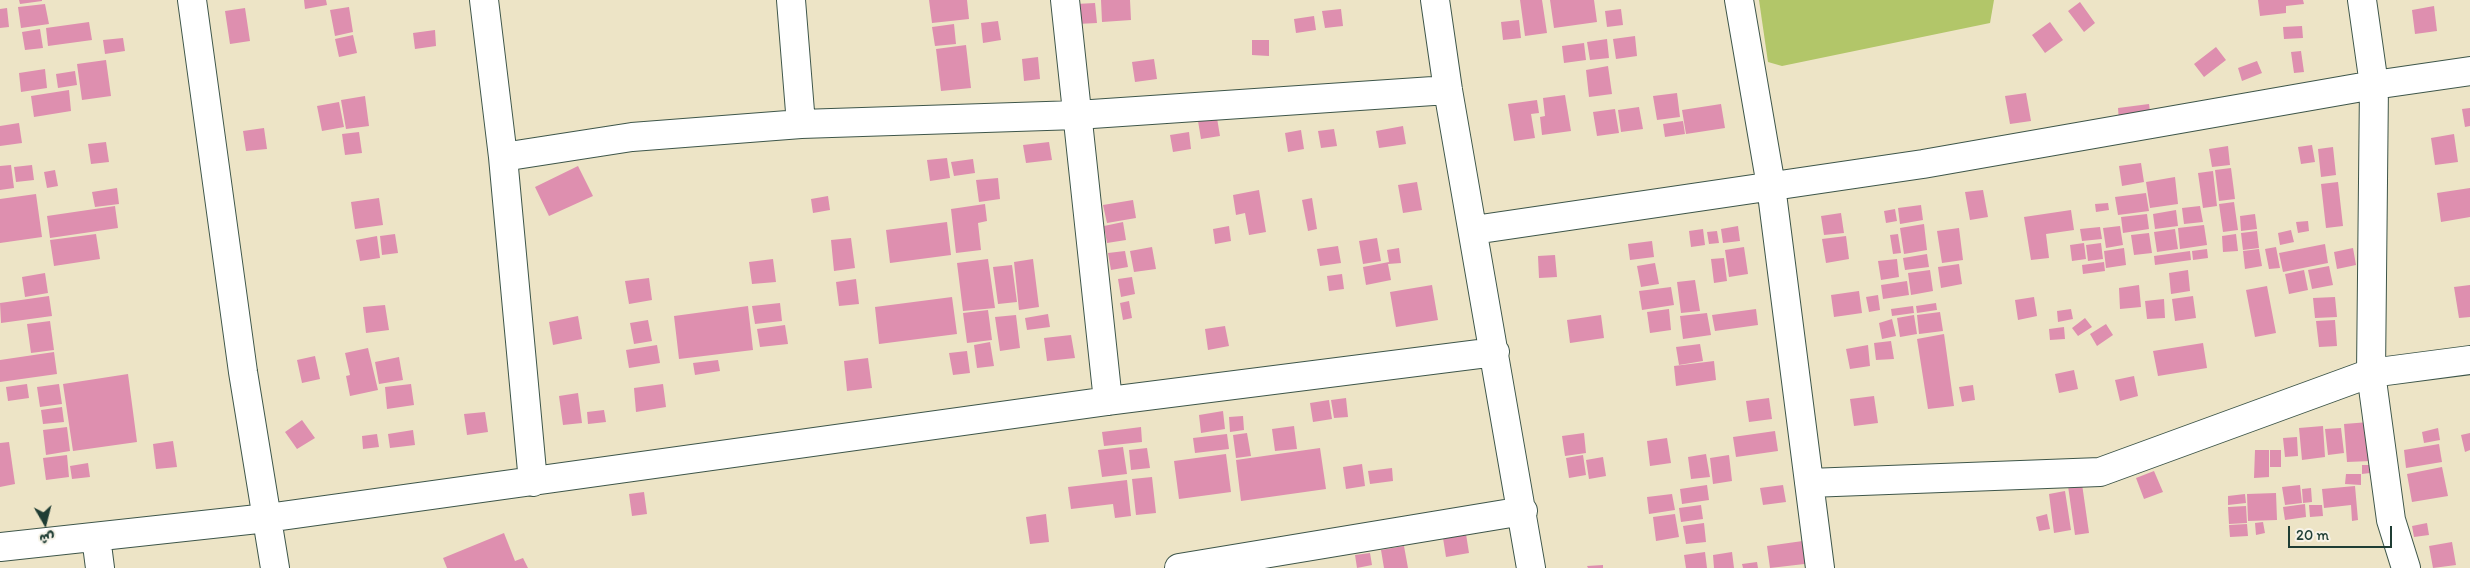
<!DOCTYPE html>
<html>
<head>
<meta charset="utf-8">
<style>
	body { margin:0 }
	#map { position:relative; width:2470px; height:568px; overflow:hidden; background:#ede4c6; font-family:Itim,"Playpen Sans Arabic",sans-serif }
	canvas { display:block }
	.north { position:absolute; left:20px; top:498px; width:50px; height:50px; -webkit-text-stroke:4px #f7f3e8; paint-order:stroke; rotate:172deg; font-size:14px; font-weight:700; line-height:20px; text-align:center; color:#1f3d34 }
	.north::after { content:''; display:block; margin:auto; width:18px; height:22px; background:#1f3d34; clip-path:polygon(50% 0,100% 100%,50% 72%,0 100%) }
	.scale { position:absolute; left:2288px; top:526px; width:104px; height:22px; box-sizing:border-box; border:2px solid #1f3d34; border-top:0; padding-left:6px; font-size:15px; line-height:18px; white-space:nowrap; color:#1f3d34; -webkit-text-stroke:4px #f7f3e8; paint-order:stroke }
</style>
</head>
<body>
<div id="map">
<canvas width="2470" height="568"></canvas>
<div class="north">ش</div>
<div class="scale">20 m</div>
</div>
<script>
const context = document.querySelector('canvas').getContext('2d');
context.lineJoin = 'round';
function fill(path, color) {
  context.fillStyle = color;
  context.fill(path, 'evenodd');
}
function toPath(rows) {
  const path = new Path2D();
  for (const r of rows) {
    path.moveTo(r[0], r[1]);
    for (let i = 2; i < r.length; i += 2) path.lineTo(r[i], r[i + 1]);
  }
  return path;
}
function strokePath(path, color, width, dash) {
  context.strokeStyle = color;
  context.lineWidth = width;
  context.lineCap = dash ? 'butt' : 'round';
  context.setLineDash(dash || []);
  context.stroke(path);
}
fill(toPath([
	[1759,0,1994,0,1990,23,1782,66,1768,62]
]), '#b2c669');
fill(toPath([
	[19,0,42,0,42,1,20,4],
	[304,0,326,0,327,5,305,9],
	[929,0,967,0,969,19,932,23],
	[1101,0,1130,0,1131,20,1102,22],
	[1520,0,1542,0,1547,33,1525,36],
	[1550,0,1594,0,1597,22,1554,28],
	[2258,0,2303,0,2304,4,2286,6,2286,13,2260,16],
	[2080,2,2095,23,2084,32,2068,11],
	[1095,3,1097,23,1077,24,1076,4],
	[45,4,49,24,21,28,18,7],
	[2434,6,2437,31,2415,34,2412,10],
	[349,7,353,32,335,36,330,10],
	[7,8,9,27,0,28,0,9],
	[245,8,250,41,230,44,225,11],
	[1341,9,1343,26,1325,28,1322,11],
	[1621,9,1623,25,1607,27,1605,11],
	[1314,16,1316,30,1296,33,1294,19],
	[1519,20,1521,38,1503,40,1501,22],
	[998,21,1001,40,983,43,981,23],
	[89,22,92,40,48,46,46,28],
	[2050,22,2063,40,2045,53,2032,35],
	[954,24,956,44,935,46,932,27],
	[2302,26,2303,38,2284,39,2283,27],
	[40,29,43,48,25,50,22,32],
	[435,30,436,46,415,49,413,33],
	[353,35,357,53,339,57,335,39],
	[1635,36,1637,56,1616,59,1613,39],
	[123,38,125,51,105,54,103,40],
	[1607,39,1609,58,1590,60,1587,42],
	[1252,40,1269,40,1269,56,1252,55],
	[1584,43,1586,60,1564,63,1562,46],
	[966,45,971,88,941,91,936,49],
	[2216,47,2226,60,2204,77,2194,64],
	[2301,51,2304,72,2294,73,2291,52],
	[1038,57,1040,79,1024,81,1022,59],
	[1154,59,1157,79,1135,82,1132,62],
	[106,60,111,96,82,100,77,64],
	[2257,61,2262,73,2242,81,2238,68],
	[1608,66,1612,94,1589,97,1586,70],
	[45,69,47,88,21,92,19,73],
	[75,71,77,85,58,88,56,74],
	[69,90,71,111,34,117,31,96],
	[1677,93,1680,117,1657,120,1653,96],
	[2026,93,2031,121,2010,124,2005,96],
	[1565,95,1571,131,1542,135,1540,117,1545,116,1543,98],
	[365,96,369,126,346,129,341,100],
	[1537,100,1539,113,1531,114,1535,138,1514,141,1508,104],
	[339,102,344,127,322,131,317,106],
	[1721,104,1725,128,1686,134,1682,110],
	[2149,104,2151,118,2119,121,2118,108],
	[1639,107,1643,129,1621,132,1618,110],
	[2470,108,2470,126,2465,127,2462,109],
	[1615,109,1619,133,1597,136,1593,112],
	[1217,118,1220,136,1201,139,1198,121],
	[1683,121,1685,134,1665,137,1663,124],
	[19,123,22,143,0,146,0,126],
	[1403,126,1406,144,1379,148,1376,131],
	[264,128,267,149,246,151,243,131],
	[1334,129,1337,146,1321,148,1318,131],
	[1301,130,1304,149,1288,152,1285,133],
	[359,132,362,153,345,155,342,134],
	[1189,132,1191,149,1173,152,1170,135],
	[2454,134,2458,162,2435,165,2431,138],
	[106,142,109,162,91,164,88,144],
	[1049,142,1052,160,1026,163,1023,145],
	[2312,145,2315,162,2301,164,2298,147],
	[2228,146,2230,165,2212,167,2209,149],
	[2333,147,2336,175,2321,177,2318,149],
	[947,158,950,178,930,181,927,160],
	[973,159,975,173,954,176,951,162],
	[2141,163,2144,182,2122,186,2119,166],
	[11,165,14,188,0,190,0,166],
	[32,165,34,180,16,182,14,167],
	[578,166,593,196,549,216,535,187],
	[2231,168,2235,199,2219,201,2215,170],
	[55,170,58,186,47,188,44,172],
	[2213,171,2217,206,2203,208,2198,173],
	[2175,177,2178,204,2150,208,2146,182],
	[998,178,1000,199,979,202,976,180],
	[1417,182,1422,210,1403,213,1398,185],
	[2338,182,2343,226,2326,228,2321,184],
	[117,188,119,204,95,207,92,192],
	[2470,188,2470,217,2441,222,2437,193],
	[1259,190,1266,232,1249,235,1245,213,1236,215,1233,195],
	[1983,190,1988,217,1970,220,1965,192],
	[2146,193,2149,211,2118,215,2115,197],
	[36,194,42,237,0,243,0,199],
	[828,196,830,210,813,213,811,199],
	[379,198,383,225,355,229,351,202],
	[1312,198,1317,229,1308,231,1302,200],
	[1133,200,1136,218,1107,223,1103,205],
	[2234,202,2238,230,2223,232,2219,204],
	[2108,203,2109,210,2096,212,2095,204],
	[985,204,987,221,978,223,981,250,956,253,951,209],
	[1921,205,1923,220,1900,224,1898,208],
	[115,206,118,228,50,238,47,216],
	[2200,206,2203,222,2184,224,2182,208],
	[1895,209,1897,221,1886,223,1884,211],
	[2071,210,2074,230,2046,234,2049,258,2031,260,2024,217],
	[2176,210,2178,226,2155,229,2153,214],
	[1841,213,1844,233,1824,235,1821,216],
	[2147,214,2149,229,2123,233,2121,217],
	[2255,214,2257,229,2241,231,2240,216],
	[2308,221,2309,231,2298,233,2296,222],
	[947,222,951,255,890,263,886,230],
	[1123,222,1126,240,1107,243,1104,226],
	[1924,224,1927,250,1904,254,1900,228],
	[2204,225,2207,245,2180,249,2178,228],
	[1229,226,1231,241,1215,244,1213,229],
	[1738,226,1740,241,1723,243,1721,229],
	[2120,226,2123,245,2106,248,2103,228],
	[2100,227,2102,239,2082,241,2080,229],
	[1959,228,1963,260,1942,263,1937,231],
	[1703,229,1705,245,1691,247,1689,231],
	[2175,229,2178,249,2157,252,2154,232],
	[2291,230,2294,242,2280,245,2278,233],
	[1717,231,1719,243,1709,244,1707,232],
	[2257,231,2259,248,2243,250,2241,233],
	[2149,233,2152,253,2134,255,2131,235],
	[96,234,100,259,54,266,50,240],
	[395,234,398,253,382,255,380,236],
	[1898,234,1901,253,1893,254,1890,235],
	[2236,234,2238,251,2223,252,2222,236],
	[377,236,380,258,360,261,356,240],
	[1846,236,1849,259,1826,263,1822,239],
	[851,238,855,268,834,271,831,240],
	[1377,238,1381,261,1363,264,1359,241],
	[1652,241,1654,257,1630,260,1628,244],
	[2084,243,2086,259,2072,261,2070,245],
	[2101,243,2103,259,2088,261,2086,245],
	[2325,244,2328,263,2283,272,2279,253],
	[1338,246,1341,263,1320,266,1317,249],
	[1152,247,1156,269,1134,272,1130,251],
	[1744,247,1748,274,1729,277,1725,250],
	[2276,247,2280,268,2269,269,2265,249],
	[1399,248,1401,263,1388,264,1391,280,1366,285,1363,267,1389,262,1387,250],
	[2124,248,2126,265,2106,268,2104,251],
	[2353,248,2356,265,2337,269,2334,252],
	[2207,249,2208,258,2193,260,2192,251],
	[2259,249,2262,266,2245,269,2243,251],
	[1125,251,1128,267,1111,270,1108,253],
	[2190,251,2191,260,2155,265,2154,256],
	[1927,254,1929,267,1905,270,1903,258],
	[1555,255,1557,277,1539,278,1538,256],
	[1724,258,1727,281,1714,283,1711,259],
	[773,259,776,282,752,284,749,262],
	[988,259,995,308,963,311,957,263],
	[1033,259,1039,307,1019,310,1014,262],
	[1897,259,1899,277,1881,280,1878,261],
	[2104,262,2105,271,2083,274,2082,265],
	[1655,263,1659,284,1641,287,1637,266],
	[1959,264,1962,284,1941,288,1938,267],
	[1012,265,1017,302,998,304,993,267],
	[2329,266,2333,285,2312,289,2308,270],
	[1930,270,1933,291,1911,295,1908,273],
	[2188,270,2190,291,2171,294,2169,273],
	[2304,270,2308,290,2289,294,2285,274],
	[45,273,48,293,25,297,22,277],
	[1342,274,1344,289,1329,291,1327,276],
	[1132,277,1135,294,1121,297,1118,279],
	[649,278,652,300,629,304,625,281],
	[856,279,859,304,839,306,836,282],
	[1695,280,1700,311,1681,313,1677,282],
	[1907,281,1909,295,1883,299,1881,285],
	[1432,285,1438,320,1396,327,1390,292],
	[2139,285,2141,307,2120,309,2119,288],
	[2470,285,2470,317,2459,318,2454,287],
	[2267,286,2276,333,2255,337,2246,290],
	[1671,287,1674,305,1642,310,1639,291],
	[1859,291,1862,313,1834,317,1831,295],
	[1878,295,1880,310,1869,312,1866,297],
	[49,296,52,316,1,323,0,303],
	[2193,296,2196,318,2175,321,2172,299],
	[952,297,957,334,879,344,875,307],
	[2034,297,2037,316,2018,320,2015,300],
	[2335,297,2337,317,2315,318,2313,298],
	[2164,299,2165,318,2147,319,2145,301],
	[1129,301,1132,318,1123,320,1120,303],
	[780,303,782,321,755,324,752,306],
	[1936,303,1937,310,1917,313,1916,306],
	[385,305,389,330,366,333,363,307],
	[748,306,753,350,679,359,674,316],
	[1913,306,1914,313,1892,316,1891,309],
	[1669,309,1671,330,1650,333,1647,312],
	[1756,309,1758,325,1715,331,1712,315],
	[2071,309,2073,319,2058,322,2057,311],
	[988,310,992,340,967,343,963,313],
	[1940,312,1943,331,1919,334,1917,315],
	[1707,313,1711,335,1683,339,1680,316],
	[1048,314,1050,327,1027,330,1025,318],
	[1016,315,1020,348,1000,351,995,317],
	[1601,315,1604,338,1570,343,1567,320],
	[1914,315,1917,334,1900,337,1897,318],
	[578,316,582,339,553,345,549,322],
	[2085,318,2092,327,2078,336,2072,328],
	[1892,319,1896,336,1882,339,1879,323],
	[648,320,652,341,634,344,630,323],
	[2335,320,2337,346,2319,347,2316,321],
	[50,321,54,350,31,353,27,324],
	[2106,324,2113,335,2097,346,2090,334],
	[785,325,788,344,760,347,757,329],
	[1225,326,1229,346,1208,350,1205,329],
	[2064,327,2065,339,2050,340,2049,329],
	[1944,334,1954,406,1928,409,1917,339],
	[1071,335,1075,358,1047,361,1044,338],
	[1891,341,1894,359,1876,360,1874,343],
	[990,342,994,366,977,368,974,345],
	[2203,343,2207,368,2158,376,2153,351],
	[1700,344,1703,361,1679,365,1676,347],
	[657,345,660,363,629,368,626,350],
	[1868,345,1870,366,1850,369,1846,349],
	[368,348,378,390,350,396,346,376,350,375,345,353],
	[967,351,970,373,953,375,949,353],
	[54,352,57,374,0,382,0,360],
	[315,356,320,379,302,383,297,360],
	[399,357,403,380,379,384,375,362],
	[868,358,872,388,847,391,844,361],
	[718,360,720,371,695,375,693,363],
	[1714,361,1716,380,1676,386,1674,366],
	[2074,370,2078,389,2059,393,2055,374],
	[128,374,137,442,73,451,63,384],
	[2134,376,2138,396,2120,401,2115,380],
	[27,384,29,398,8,401,6,387],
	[59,384,62,404,40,407,37,387],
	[411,384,414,405,387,409,385,387],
	[663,384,666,407,636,412,634,388],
	[1973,385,1975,400,1962,402,1959,387],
	[578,393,582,423,563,425,559,396],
	[1874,396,1878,423,1854,426,1850,399],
	[1346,398,1348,417,1334,418,1331,400],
	[1769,398,1772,419,1749,422,1746,401],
	[1329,400,1332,419,1313,422,1310,403],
	[62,407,64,422,43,424,41,410],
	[604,410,606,422,588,424,587,412],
	[1223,411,1225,429,1201,433,1199,415],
	[485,412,488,432,467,435,464,414],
	[1243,416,1244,430,1230,432,1229,417],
	[302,420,315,438,297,449,285,432],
	[2369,422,2371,461,2347,462,2344,424],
	[1294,426,1297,449,1275,451,1272,429],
	[2323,426,2325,457,2302,460,2299,428],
	[67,427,70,451,46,455,43,430],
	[1141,427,1142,442,1104,446,1102,432],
	[2341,428,2344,453,2328,455,2325,429],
	[2438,428,2440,440,2424,443,2422,432],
	[413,430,415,445,390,448,388,434],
	[1775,431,1778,451,1736,457,1733,437],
	[1247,433,1251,456,1236,458,1233,435],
	[1584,433,1586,453,1565,456,1562,436],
	[2470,433,2470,450,2465,452,2461,435],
	[377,434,379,447,363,449,362,436],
	[1227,434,1229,449,1195,453,1193,438],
	[2297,437,2298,456,2285,457,2283,438],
	[1667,438,1671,463,1650,466,1647,441],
	[173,441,177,467,156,469,153,444],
	[9,442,15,484,0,487,0,443],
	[2439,444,2442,462,2406,468,2404,450],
	[1123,447,1127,474,1102,477,1098,450],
	[1147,448,1150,468,1131,470,1129,450],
	[1320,448,1326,489,1241,501,1236,460],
	[2255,450,2269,450,2269,477,2254,478],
	[2270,450,2281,450,2281,467,2270,467],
	[1226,454,1231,492,1179,499,1174,461],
	[1706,454,1710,477,1691,479,1688,457],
	[67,455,69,477,46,480,43,458],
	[1583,455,1586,475,1569,478,1566,458],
	[1729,455,1732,481,1713,484,1710,458],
	[1603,457,1606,476,1589,479,1586,460],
	[88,463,90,477,72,479,70,466],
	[1362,464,1365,486,1346,489,1343,467],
	[2362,465,2369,465,2370,473,2362,474],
	[2442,467,2448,496,2412,502,2407,474],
	[1392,468,1393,481,1370,484,1368,471],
	[2154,471,2163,492,2144,499,2136,478],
	[2346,474,2361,474,2361,485,2345,484],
	[1152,477,1156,513,1136,515,1132,479],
	[1127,480,1131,516,1115,518,1113,504,1071,509,1068,487],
	[2082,484,2089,533,2075,535,2068,486],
	[1707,485,1709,500,1682,504,1680,489],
	[1783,485,1786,502,1763,505,1760,488],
	[2300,485,2302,503,2285,505,2282,487],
	[2355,486,2358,520,2352,521,2351,505,2324,508,2322,489],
	[2311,488,2312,502,2303,503,2302,489],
	[2065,491,2071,530,2054,533,2049,494],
	[644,492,647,514,632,516,629,494],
	[2276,493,2277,520,2248,521,2247,494],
	[1672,494,1675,510,1649,514,1647,497],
	[2245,494,2246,503,2228,505,2228,496],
	[2305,504,2306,517,2285,520,2283,507],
	[1701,505,1703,519,1681,522,1679,508],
	[2309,505,2322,505,2323,516,2310,517],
	[2246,506,2247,523,2229,524,2228,507],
	[1046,514,1049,542,1030,544,1026,517],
	[1675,514,1679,537,1656,541,1653,517],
	[2047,514,2050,529,2039,531,2036,517],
	[2263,522,2265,533,2256,535,2255,523],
	[1704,523,1706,542,1686,544,1683,526],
	[2427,523,2429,535,2414,537,2412,526],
	[2247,524,2248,536,2230,537,2229,525],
	[504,533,515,561,523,558,528,568,447,568,443,558],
	[1466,534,1469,553,1446,557,1443,538],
	[1810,540,1813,563,1770,568,1767,546],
	[2452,542,2456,565,2433,568,2429,546],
	[1404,546,1408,568,1384,568,1381,550],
	[1705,552,1707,568,1686,568,1684,555],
	[1732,552,1734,568,1714,568,1713,555],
	[1370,553,1372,565,1357,568,1355,555],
	[1757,562,1758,568,1743,568,1742,564],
	[1603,565,1603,568,1588,568,1587,566]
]), '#de8faf');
const minor = toPath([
	[192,0,243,372,275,568],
	[484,0,503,157,533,482],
	[791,0,801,124],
	[1065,0,1108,401],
	[1435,0,1448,90,1531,568],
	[1739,0,1771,186,1820,568],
	[503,157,632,137,801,124,1077,115,1448,90],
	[1474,230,1923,164,2374,85,2362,0],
	[1809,483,2100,472,2371,373,2470,360],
	[96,537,100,568],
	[0,547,267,518,1108,401,1495,352],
	[1179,568,1523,511],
	[2406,568,2391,520,2371,373,2374,85,2470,71]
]);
strokePath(minor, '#3e564a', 30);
strokePath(minor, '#fff', 28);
</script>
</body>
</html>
